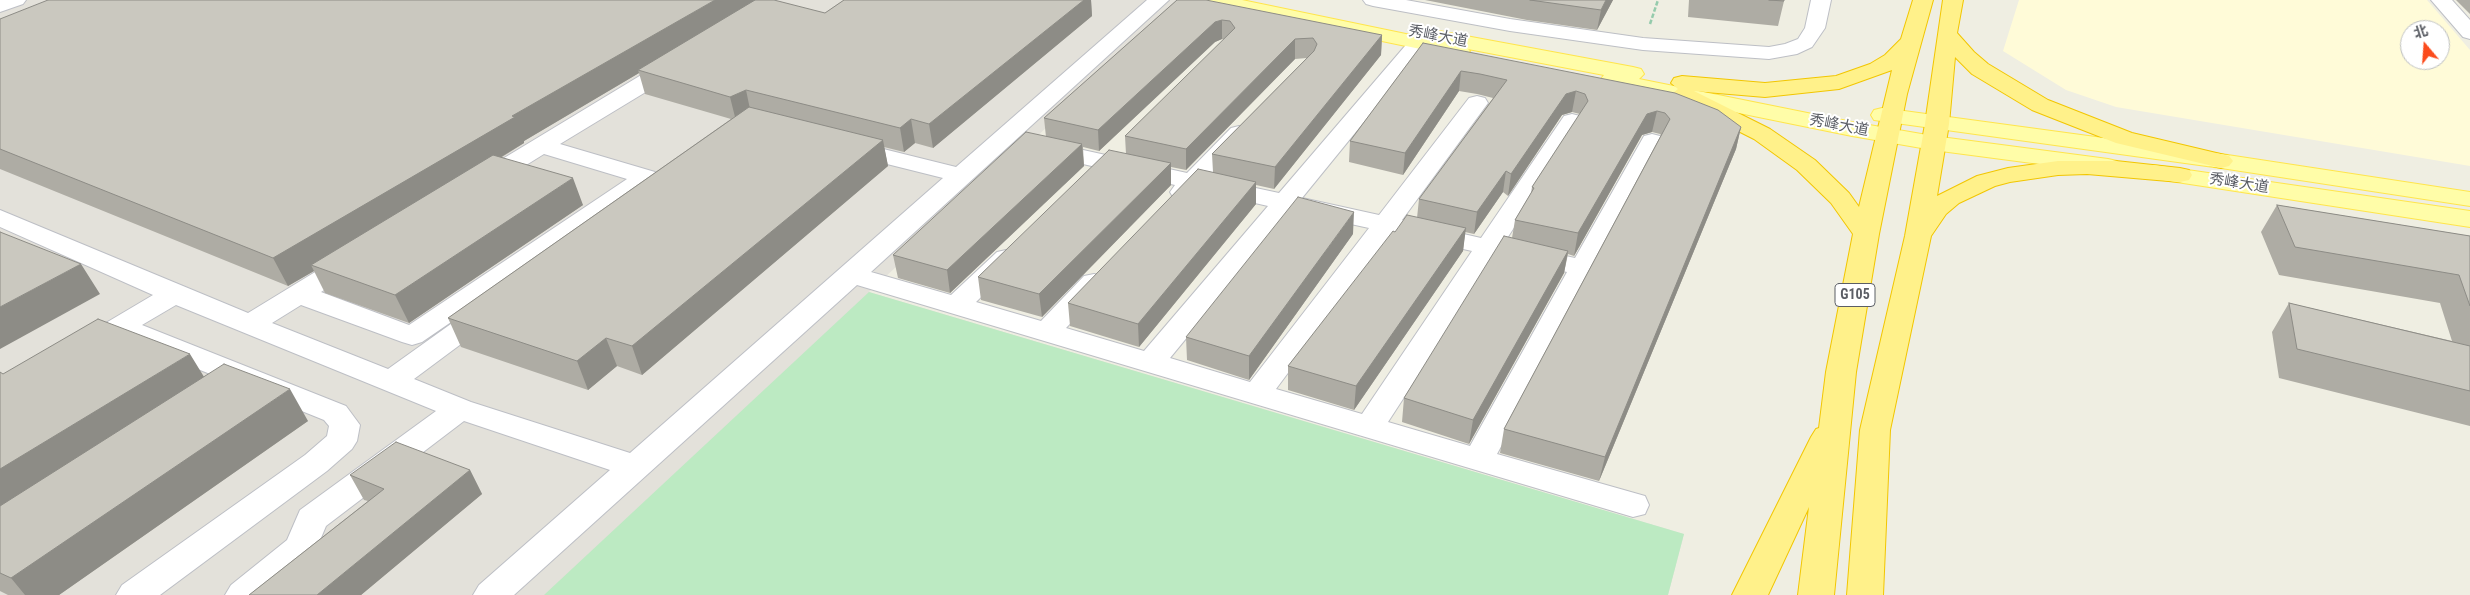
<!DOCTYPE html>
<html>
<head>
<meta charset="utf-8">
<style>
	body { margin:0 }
	#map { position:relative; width:2470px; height:595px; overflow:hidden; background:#efeee2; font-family:"Roboto Condensed","Noto Sans SC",sans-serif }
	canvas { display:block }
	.north { position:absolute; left:2400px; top:20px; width:50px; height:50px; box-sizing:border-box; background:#fff; border:1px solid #bdbfc1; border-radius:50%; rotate:342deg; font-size:14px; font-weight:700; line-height:20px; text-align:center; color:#5b5e65 }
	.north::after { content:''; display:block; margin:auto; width:18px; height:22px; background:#fb4b1c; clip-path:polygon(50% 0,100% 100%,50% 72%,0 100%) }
</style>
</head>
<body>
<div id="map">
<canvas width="2470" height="595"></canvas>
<div class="north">北</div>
</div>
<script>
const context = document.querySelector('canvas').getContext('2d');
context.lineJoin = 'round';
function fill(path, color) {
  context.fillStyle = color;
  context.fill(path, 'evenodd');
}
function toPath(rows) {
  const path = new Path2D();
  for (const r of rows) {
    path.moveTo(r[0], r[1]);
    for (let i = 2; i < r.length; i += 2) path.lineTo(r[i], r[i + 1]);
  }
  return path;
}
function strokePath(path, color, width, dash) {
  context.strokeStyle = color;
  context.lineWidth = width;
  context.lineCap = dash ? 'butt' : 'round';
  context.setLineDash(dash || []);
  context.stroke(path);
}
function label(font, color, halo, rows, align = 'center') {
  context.font = font + ' "Roboto Condensed","Noto Sans SC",sans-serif';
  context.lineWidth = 4;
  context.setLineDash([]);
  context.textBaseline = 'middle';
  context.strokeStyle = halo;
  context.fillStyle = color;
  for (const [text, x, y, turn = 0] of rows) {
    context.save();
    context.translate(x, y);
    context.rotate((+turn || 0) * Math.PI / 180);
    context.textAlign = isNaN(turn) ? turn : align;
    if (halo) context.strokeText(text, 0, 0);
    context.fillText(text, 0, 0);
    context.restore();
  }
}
fill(toPath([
	[2019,0,2427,0,2470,50,2470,166,2116,107,2066,90,2003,51],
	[2410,30,2440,30,2440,60,2410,60]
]), '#fffbd8');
fill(toPath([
	[0,0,1184,0,869,292,1684,534,1668,595,0,595]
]), '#e3e1da');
fill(toPath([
	[869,292,1684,534,1668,595,544,595]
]), '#bceac2');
const minor = toPath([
	[0,0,26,0,23,4,0,12,0,0],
	[1147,0,1169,0,871,272,951,295,997,252,1006,250,1015,252,1019,258,1015,264,976,302,1041,321,1084,276,1094,274,1104,276,1108,282,1104,288,1066,328,1144,351,1268,206,1198,190,1191,197,1182,199,1173,197,1170,192,1175,185,1039,154,1035,149,1039,144,1047,142,1187,173,1231,128,1239,126,1247,128,1251,133,1209,178,1279,193,1411,39,1418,37,1425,39,1428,43,1425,47,1302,198,1379,215,1469,98,1477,96,1485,98,1488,103,1402,220,1481,238,1564,116,1572,114,1580,116,1583,121,1504,243,1575,258,1644,136,1652,134,1660,136,1664,141,1497,454,1645,496,1649,505,1645,514,1633,517,857,285,514,595,473,595,479,585,610,470,464,421,326,526,313,557,267,595,225,595,231,585,287,540,300,510,436,411,176,305,142,325,346,406,360,425,357,441,352,449,327,471,160,595,116,595,122,585,305,455,327,436,329,426,324,420,121,338,109,342,99,339,95,333,99,327,153,295,0,227,0,210,248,313,343,255,352,253,361,255,365,261,361,267,321,292,409,325,627,179,544,154,494,185,485,187,476,185,473,180,476,175,666,60,674,59,682,60,685,65,682,70,560,144,655,172,658,177,655,182,422,342,412,345,402,342,301,305,272,323,388,369,476,306,486,303,496,306,500,312,496,318,414,379,471,402,630,453,943,178,843,153,839,148,843,143,851,141,956,167,1147,0],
	[1291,211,1369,228,1250,382,1170,358,1291,211],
	[1392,233,1472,251,1362,414,1276,389,1392,233],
	[1496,256,1567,272,1470,446,1388,422,1496,256],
	[1363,0,1406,0,1510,19,1643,38,1769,47,1785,44,1798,39,1805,28,1811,0,1831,0,1825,28,1812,47,1797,54,1769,59,1643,50,1510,31,1373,6,1366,4,1363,0],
	[2431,0,2452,0,2470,20,2470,39,2463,37,2431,0]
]);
const major = toPath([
	[1203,0,1242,0,1430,39,1432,33,1439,31,1633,67,1641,69,1644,74,1639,79,1852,122,1933,136,2108,159,2117,161,2120,166,2117,171,2108,173,1933,150,1852,136,1611,87,1603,85,1600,80,1604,75,1468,49,1470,51,1466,55,1459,57,1213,6,1206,4,1203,0],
	[1882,108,2221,154,2470,192,2470,206,2221,168,1874,120,1871,115,1874,110,1882,108],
	[2153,165,2470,211,2470,227,2144,177,2141,172,2144,167,2153,165]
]);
const highway = toPath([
	[1913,0,1933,0,1907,94,1879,234,1856,372,1834,595,1798,595,1809,507,1768,595,1732,595,1811,437,1816,429,1819,428,1826,372,1853,234,1831,203,1797,170,1754,139,1675,99,1672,94,1678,89,1671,83,1674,78,1682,76,1765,83,1836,76,1870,64,1885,55,1901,39,1913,0],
	[1892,70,1859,207,1849,193,1815,160,1770,129,1694,91,1765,97,1839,89,1892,70],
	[1943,0,1963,0,1957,33,1974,52,1988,64,2048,100,2132,133,2229,156,2233,161,2229,166,2221,168,2116,143,2032,110,1972,74,1955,57,1949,124,1937,196,1977,176,2008,168,2058,161,2116,161,2180,168,2189,170,2192,175,2189,180,2180,182,2087,174,2058,175,2010,182,1995,186,1959,203,1946,214,1931,236,1890,430,1883,595,1847,595,1860,430,1905,236,1925,124,1943,0]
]);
strokePath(minor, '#bdbfc5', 2);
strokePath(major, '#ffe54c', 2);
strokePath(highway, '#f2c600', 2);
strokePath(toPath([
	[1650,24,1658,0]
]), '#95cbac', 2.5, [4.5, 2]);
fill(minor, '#fff');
fill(major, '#fffda8');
fill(highway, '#fff18a');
fill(toPath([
	[844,0,1091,0,1092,16,933,148,915,143,904,152,884,147,888,166,642,375,617,366,588,390,461,347,448,318,731,119,645,94,639,73,524,141,524,143,502,157,583,205,409,323,325,293,314,271,288,286,0,169,0,19,825,13],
	[1177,0,1382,35,1381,55,1274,189,1256,185,1256,204,1139,347,1070,326,1068,303,1213,172,1212,154,1307,58,1295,59,1186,170,1171,167,1171,185,1042,317,981,300,978,277,1126,154,1125,136,1224,40,1222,39,1215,42,1099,151,1083,147,1084,166,950,293,898,278,893,255,1046,137,1044,118],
	[1425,0,1613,0,1597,30,1527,20],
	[1689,0,1784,0,1784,1,1778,26,1688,17],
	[2456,0,2470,0,2470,14],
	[1423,43,1741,127,1736,149,1599,481,1500,453,1504,429,1661,135,1660,134,1652,132,1642,135,1574,256,1568,254,1564,273,1469,444,1402,422,1404,398,1512,238,1515,220,1531,193,1532,187,1580,114,1572,112,1562,115,1508,196,1503,192,1474,234,1465,232,1463,251,1354,410,1288,390,1288,366,1395,232,1417,218,1419,199,1493,98,1477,94,1459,91,1403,175,1349,162,1350,141],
	[2277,205,2470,236,2470,426,2279,378,2272,332,2289,303,2452,341,2440,303,2279,275,2261,232],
	[1353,234,1249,380,1187,360,1186,337],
	[0,372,3,374,204,377,308,421,59,595,8,595,0,591],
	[470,470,482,494,361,595,249,595,368,501,364,500,350,475]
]), '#aeaca4');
fill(toPath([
	[715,0,762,0,638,70,639,73,524,141,524,143,319,268,311,265,314,271,288,286,273,258,512,116],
	[1084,0,1091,0,1092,16,933,148,929,124],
	[1606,0,1613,0,1597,30,1601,10],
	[1222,20,1222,39,1215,42,1099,151,1098,130,1215,22],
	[1382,35,1381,55,1274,189,1275,167],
	[1295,39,1295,59,1186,170,1186,149],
	[1461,71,1459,91,1403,175,1405,153],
	[746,90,751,114,736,121,730,97],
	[1576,91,1572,112,1562,115,1508,196,1511,174,1566,94],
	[1657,111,1652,132,1642,135,1574,256,1578,233,1647,114],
	[911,119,915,143,904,152,900,128],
	[1741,127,1736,149,1599,481,1605,457],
	[883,140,888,166,642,375,632,346],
	[1082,144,1084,166,950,293,947,270],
	[1171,163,1171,185,1042,317,1039,294],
	[1506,171,1503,192,1474,234,1477,212],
	[573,178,583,205,409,323,395,295],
	[1256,182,1256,204,1139,347,1138,324],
	[1354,212,1353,234,1249,380,1249,356],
	[1466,228,1463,251,1354,410,1356,386],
	[1568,251,1564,273,1469,444,1473,420],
	[81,264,100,294,0,349,0,307],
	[606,338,617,366,588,390,577,361],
	[190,354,209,385,0,517,0,469],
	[290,389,308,421,59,595,25,595,11,578],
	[470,470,482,494,361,595,317,595]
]), '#8d8c86');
const building = toPath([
	[48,0,715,0,512,116,515,117,273,258,0,149,0,19,48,0],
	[755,0,774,0,825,13,844,0,1084,0,929,124,911,119,900,128,746,90,730,97,638,70,755,0],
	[1177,0,1206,0,1382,35,1275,167,1212,154,1314,51,1317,44,1313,38,1295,39,1186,149,1125,136,1235,28,1230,21,1222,20,1215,22,1098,130,1044,118,1177,0],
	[1530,0,1606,0,1601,10,1530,0],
	[1769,0,1784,0,1784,1,1769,0],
	[1423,43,1675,93,1718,110,1741,127,1605,457,1504,429,1670,119,1665,113,1657,111,1647,114,1578,233,1515,220,1534,188,1532,187,1588,101,1585,94,1576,91,1566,94,1511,174,1506,171,1477,212,1419,199,1507,80,1480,74,1461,71,1405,153,1350,141,1423,43],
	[749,107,883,140,632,346,606,338,577,361,448,318,749,107],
	[1026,132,1082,144,947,270,893,255,1026,132],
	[1109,150,1171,163,1039,294,978,277,1109,150],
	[493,155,573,178,395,295,311,265,493,155],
	[1198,169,1256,182,1138,324,1068,303,1198,169],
	[1298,197,1354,212,1249,356,1186,337,1298,197],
	[2277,205,2470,236,2470,306,2459,275,2295,247,2277,205],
	[1407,215,1466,228,1356,386,1288,366,1393,231,1395,232,1407,215],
	[0,232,81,264,0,307,0,232],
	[1504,236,1568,251,1473,420,1404,398,1504,236],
	[2289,303,2470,346,2470,391,2297,349,2289,303],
	[98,319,190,354,0,469,0,372,3,374,98,319],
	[224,364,290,389,11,578,0,573,0,506,224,364],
	[396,442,470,470,317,595,249,595,384,489,350,475,396,442]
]);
fill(building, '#cac8bf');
strokePath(building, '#8d8c86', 1);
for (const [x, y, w] of [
	[1855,295,40]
]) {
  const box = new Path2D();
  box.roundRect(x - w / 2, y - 11.5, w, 23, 4);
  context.fillStyle = '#fff';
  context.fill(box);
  strokePath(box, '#5b5e65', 1);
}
label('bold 14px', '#5b5e65', null, [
	["G105",1855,295]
]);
label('15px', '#5b5e65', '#fff', [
	["秀峰大道",1438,37,11],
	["秀峰大道",1839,126,11],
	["秀峰大道",2239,184,9]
]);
</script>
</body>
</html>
